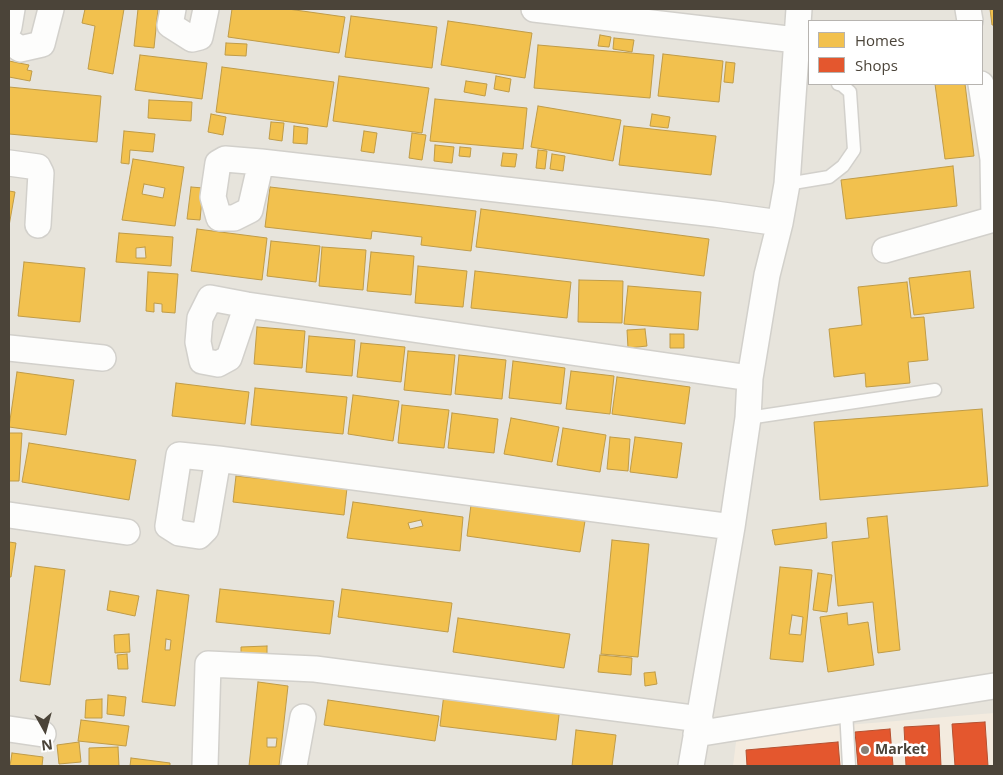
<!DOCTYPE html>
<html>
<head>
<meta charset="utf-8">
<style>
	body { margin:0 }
	#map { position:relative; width:1003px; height:775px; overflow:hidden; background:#f4f2ee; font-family:"Open Sans",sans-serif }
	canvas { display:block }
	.frame { position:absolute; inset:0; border:10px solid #4b4439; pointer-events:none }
	.legend { position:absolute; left:808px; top:20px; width:175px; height:65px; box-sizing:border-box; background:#fff; border:1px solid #b7b4b0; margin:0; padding:6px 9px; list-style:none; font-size:15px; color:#4b4439 }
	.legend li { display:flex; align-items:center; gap:10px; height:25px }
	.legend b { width:25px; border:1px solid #b7b4b0 }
	.north { position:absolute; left:20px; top:705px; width:50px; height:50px; -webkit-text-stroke:4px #fff; paint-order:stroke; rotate:173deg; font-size:14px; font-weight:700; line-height:20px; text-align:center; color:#4b4439 }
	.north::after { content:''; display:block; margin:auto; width:18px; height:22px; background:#4b4439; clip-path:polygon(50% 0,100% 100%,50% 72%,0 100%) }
</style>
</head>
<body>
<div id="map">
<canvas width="1003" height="775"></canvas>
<div class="frame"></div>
<ul class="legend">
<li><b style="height:14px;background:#f2c14e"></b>Homes</li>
<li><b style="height:14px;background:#e4572e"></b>Shops</li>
</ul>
<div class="north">N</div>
</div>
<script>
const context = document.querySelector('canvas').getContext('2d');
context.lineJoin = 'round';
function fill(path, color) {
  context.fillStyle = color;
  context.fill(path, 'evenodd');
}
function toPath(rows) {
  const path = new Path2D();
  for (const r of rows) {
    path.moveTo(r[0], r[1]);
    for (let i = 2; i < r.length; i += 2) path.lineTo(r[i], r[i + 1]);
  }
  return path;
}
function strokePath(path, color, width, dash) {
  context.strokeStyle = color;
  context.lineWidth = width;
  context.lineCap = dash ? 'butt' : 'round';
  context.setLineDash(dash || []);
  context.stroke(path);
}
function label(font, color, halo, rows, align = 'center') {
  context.font = font + ' "Open Sans",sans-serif';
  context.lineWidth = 5;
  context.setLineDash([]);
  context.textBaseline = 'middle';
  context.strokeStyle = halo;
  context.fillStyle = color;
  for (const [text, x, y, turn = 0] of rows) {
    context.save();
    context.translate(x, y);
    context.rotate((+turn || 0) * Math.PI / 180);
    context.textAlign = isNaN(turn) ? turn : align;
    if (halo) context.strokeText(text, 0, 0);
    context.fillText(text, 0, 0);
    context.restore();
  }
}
fill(toPath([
	[9,9,994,9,994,766,9,766],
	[809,21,982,21,982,84,809,84]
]), '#e7e4dc');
fill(toPath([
	[994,713,994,766,733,766,737,734]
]), '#f3ebdf');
const homes = toPath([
	[85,9,124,9,113,74,88,69,95,26,82,23,85,9],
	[138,9,158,9,154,48,134,46,138,9],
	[232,9,288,9,345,17,339,53,228,37,232,9],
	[990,9,994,9,994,25,992,25,990,9],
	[351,16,437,27,432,68,345,57,351,16],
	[448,21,532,33,525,78,441,65,448,21],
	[600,35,611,37,609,47,598,46,600,35],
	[614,38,634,40,632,52,613,49,614,38],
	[226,43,247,44,246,56,225,55,226,43],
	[538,45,654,55,650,98,534,88,538,45],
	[663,54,723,61,719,102,658,96,663,54],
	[140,55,207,63,202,99,135,90,140,55],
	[9,61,29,65,27,70,32,71,30,81,9,77,9,61],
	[726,62,735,63,733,83,724,82,726,62],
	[222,67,334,82,327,127,216,112,222,67],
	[339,76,429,88,422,133,333,121,339,76],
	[496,76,511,79,509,92,494,89,496,76],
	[466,81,487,84,485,96,464,92,466,81],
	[935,84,965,84,974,156,945,159,935,84],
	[9,87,101,96,97,142,9,134,9,87],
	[435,99,527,108,523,149,430,141,435,99],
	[149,100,192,102,191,121,148,118,149,100],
	[538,106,621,120,613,161,531,147,538,106],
	[211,114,226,117,223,135,208,132,211,114],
	[652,114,670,117,668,128,650,126,652,114],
	[271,122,284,123,282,141,269,139,271,122],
	[294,126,308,128,307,144,293,143,294,126],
	[624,126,716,136,711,175,619,165,624,126],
	[124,131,155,134,153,152,130,150,129,164,121,163,124,131],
	[364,131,377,133,374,153,361,151,364,131],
	[412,133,426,135,422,160,409,158,412,133],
	[435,145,454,147,452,163,434,161,435,145],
	[460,147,471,148,470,157,459,156,460,147],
	[538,150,547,151,545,169,536,168,538,150],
	[503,153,517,154,515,167,501,166,503,153],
	[552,154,565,156,563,171,550,169,552,154],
	[133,159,184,167,175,226,122,220,133,159],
	[144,184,165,188,163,198,142,194,144,184],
	[953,166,957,206,846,219,841,180,953,166],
	[191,187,203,188,200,220,187,219,191,187],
	[270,187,476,211,471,251,421,245,422,237,372,231,371,239,265,227,270,187],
	[9,191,15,192,9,226,9,191],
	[481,209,709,239,704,276,476,247,481,209],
	[197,229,267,238,262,280,191,271,197,229],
	[119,233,173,237,171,266,116,262,119,233],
	[145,247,146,258,136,258,136,248,145,247],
	[271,241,320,246,316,282,267,276,271,241],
	[322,247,366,250,363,290,319,286,322,247],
	[371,252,414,256,411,295,367,291,371,252],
	[24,262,85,268,80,322,18,316,24,262],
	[418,266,467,271,463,307,415,303,418,266],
	[475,271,571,282,567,318,471,308,475,271],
	[970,271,974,308,914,315,909,278,970,271],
	[148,272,178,274,175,313,162,312,162,304,154,303,154,312,146,311,148,272],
	[579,280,623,281,622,323,578,322,579,280],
	[907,282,911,318,924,317,928,360,908,362,910,383,866,387,865,373,834,377,829,329,862,325,858,287,907,282],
	[628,286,701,292,698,330,624,324,628,286],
	[257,327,305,331,302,368,254,364,257,327],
	[645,329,647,346,628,348,627,330,645,329],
	[670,334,684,334,684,348,670,348,670,334],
	[309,336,355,340,352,376,306,372,309,336],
	[361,343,405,347,401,382,357,377,361,343],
	[408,351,455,355,451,395,404,390,408,351],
	[459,355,506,360,502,399,455,394,459,355],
	[513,361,565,368,561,404,509,398,513,361],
	[571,371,614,376,610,414,566,409,571,371],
	[17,372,74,380,66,435,9,427,17,372],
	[617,377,690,387,685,424,612,414,617,377],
	[176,383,249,392,245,424,172,416,176,383],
	[255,388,347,397,343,434,251,425,255,388],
	[353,395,399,401,393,441,348,434,353,395],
	[402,405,449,410,444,448,398,443,402,405],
	[982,409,988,486,820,500,814,422,982,409],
	[452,413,498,419,494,453,448,448,452,413],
	[511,418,559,427,552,462,504,454,511,418],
	[563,428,606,435,600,472,557,465,563,428],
	[9,433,22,433,19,481,9,481,9,433],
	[610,437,630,439,628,471,607,469,610,437],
	[635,437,682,443,677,478,630,472,635,437],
	[29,443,136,460,129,500,22,482,29,443],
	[236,476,347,488,344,515,233,502,236,476],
	[353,502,463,517,460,551,347,538,353,502],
	[421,520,423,526,410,529,408,523,421,520],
	[471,505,585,521,580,552,467,536,471,505],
	[887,516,900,650,878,653,873,602,838,606,832,542,869,538,867,518,887,516],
	[826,523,827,538,775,545,772,530,826,523],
	[612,540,649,544,638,657,601,654,612,540],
	[9,542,16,543,11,577,9,577,9,542],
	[35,566,65,570,50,685,20,681,35,566],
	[780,567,812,570,803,662,770,659,780,567],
	[792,615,803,617,801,635,789,634,792,615],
	[818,573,832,575,827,612,813,610,818,573],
	[220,589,334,601,330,634,216,622,220,589],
	[342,589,452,603,448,632,338,617,342,589],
	[157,590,189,595,175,706,142,702,157,590],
	[166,639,171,640,170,650,165,650,166,639],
	[110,591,139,596,135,616,107,610,110,591],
	[847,613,848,625,868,622,874,665,828,672,820,617,847,613],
	[458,618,570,634,564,668,453,652,458,618],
	[129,634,130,652,115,653,114,635,129,634],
	[267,646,267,662,241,662,241,647,267,646],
	[127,654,128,669,118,669,117,655,127,654],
	[600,655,632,658,631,675,598,672,600,655],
	[655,672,657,684,645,686,644,673,655,672],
	[258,682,288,686,279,766,249,766,258,682],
	[267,738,277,738,276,747,267,747,267,738],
	[444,694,560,707,556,740,440,726,444,694],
	[108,695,126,697,124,716,107,714,108,695],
	[102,699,102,718,85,718,86,700,102,699],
	[328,700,439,716,435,741,324,725,328,700],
	[81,720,129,726,126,746,78,741,81,720],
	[576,730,616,735,612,766,572,766,576,730],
	[79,742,81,762,59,764,57,745,79,742],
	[118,747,119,766,89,766,89,748,118,747],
	[12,753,43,757,42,766,10,766,12,753],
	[131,758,170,763,170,766,130,766,131,758]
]);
fill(homes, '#f2c14e');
strokePath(homes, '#c09c48', 1);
const shops = toPath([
	[985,722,988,766,955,766,952,724,985,722],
	[939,725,941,766,906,766,904,727,939,725],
	[890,729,893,766,858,766,855,732,890,729],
	[838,742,840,766,747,766,746,750,838,742]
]);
fill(shops, '#e4572e');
strokePath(shops, '#b65131', 1);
const service = toPath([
	[787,184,829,177,843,166,854,150,850,92,842,85,838,84],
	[748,418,935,390],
	[846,710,849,766]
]);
const minor = toPath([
	[173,9,170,25,192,39,200,37,206,9],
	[534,9,796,40],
	[968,9,970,21],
	[9,27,12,9],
	[9,41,20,49,42,44,51,9],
	[261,162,250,210,234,218,219,218,213,197,218,163,225,159,261,162,715,214,780,223],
	[9,163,38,167,41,173,38,225],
	[885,250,994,219,993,159,981,84],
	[247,305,229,358,218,364,202,361,198,342,200,318,210,298,247,305,750,378],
	[9,348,103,358],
	[218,459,206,529,199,536,179,533,168,526,179,455,218,459,732,527],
	[9,515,127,532],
	[9,729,43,734],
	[696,734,994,686],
	[205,766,208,664,315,669,700,719],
	[294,766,303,717],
	[691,766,732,527,748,418,750,378,767,275,780,223,787,184,799,9]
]);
strokePath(service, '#d2d0cb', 15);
strokePath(minor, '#d2d0cb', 28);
strokePath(service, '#fdfdfc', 12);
strokePath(minor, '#fdfdfc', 25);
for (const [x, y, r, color] of [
	[865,750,5,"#868178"]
]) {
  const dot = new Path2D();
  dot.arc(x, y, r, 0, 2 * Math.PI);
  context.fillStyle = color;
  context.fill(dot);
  strokePath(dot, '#fff', 2);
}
label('bold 14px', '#4b4439', '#fff', [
	["Market",875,750]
], 'left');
</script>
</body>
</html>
